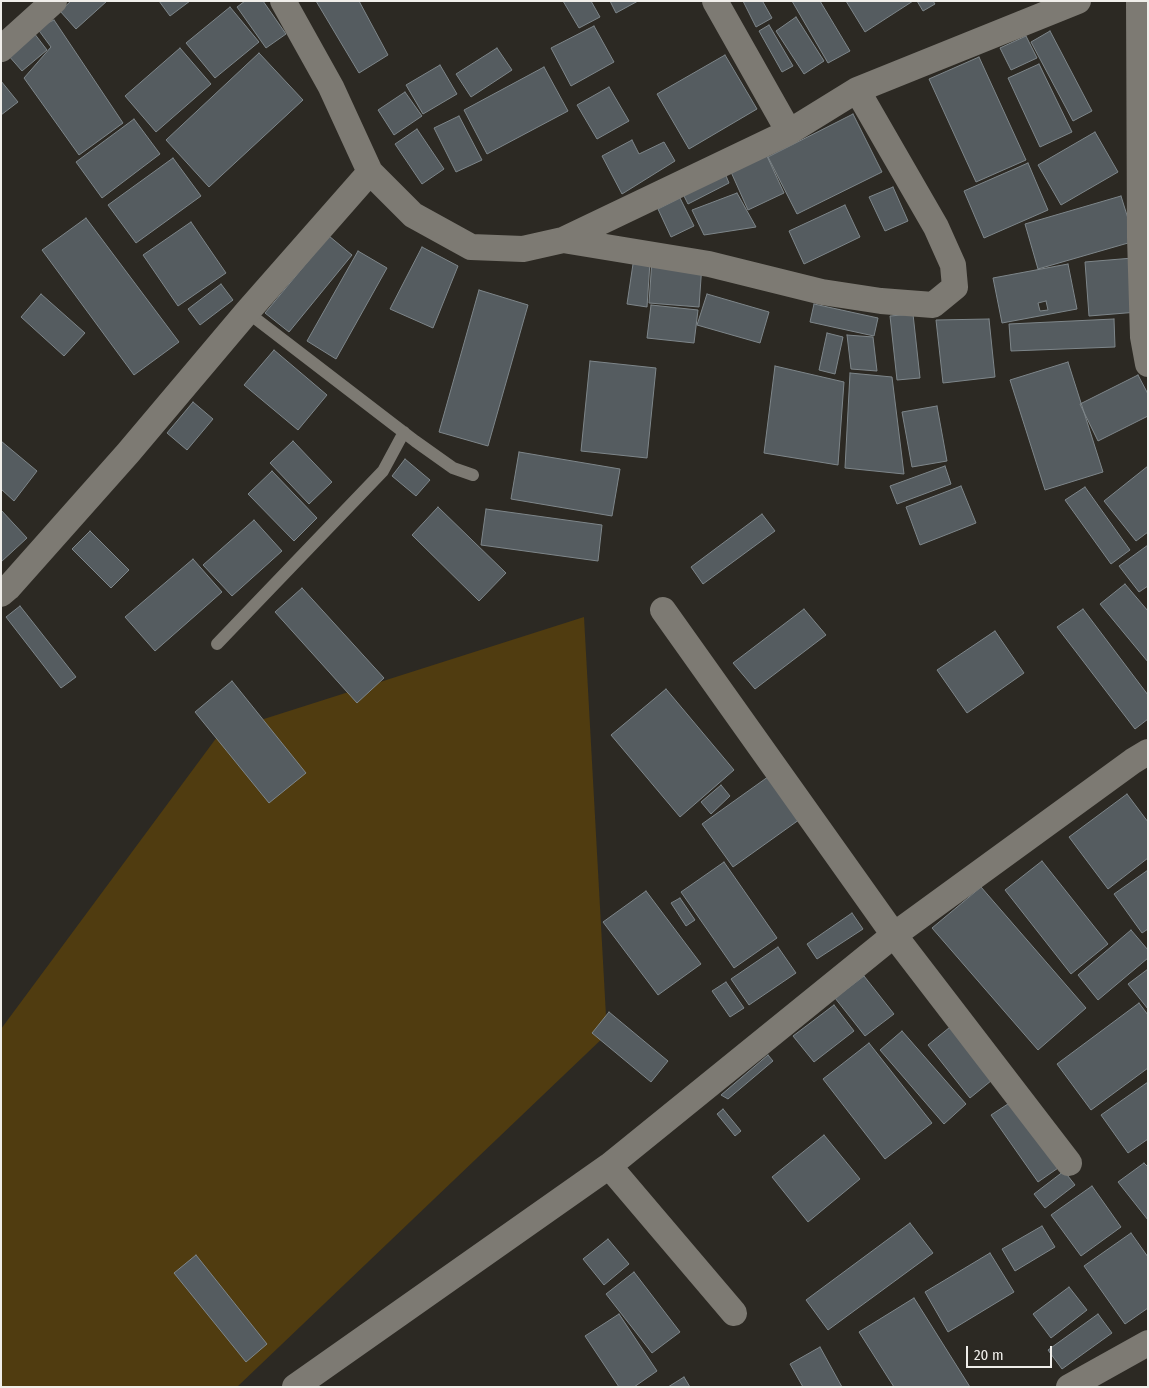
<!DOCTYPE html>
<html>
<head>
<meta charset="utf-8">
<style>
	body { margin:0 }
	#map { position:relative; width:1149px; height:1388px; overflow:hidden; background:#2c2923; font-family:"Fira Sans Condensed",sans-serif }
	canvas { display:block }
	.frame { position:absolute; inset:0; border:2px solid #f0eeea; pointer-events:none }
	.scale { position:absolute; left:966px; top:1346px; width:86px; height:22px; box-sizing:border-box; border:2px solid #f0eeea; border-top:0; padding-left:6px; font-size:15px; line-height:18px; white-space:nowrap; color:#f0eeea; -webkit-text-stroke:4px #2c2923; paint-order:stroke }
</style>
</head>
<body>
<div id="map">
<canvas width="1149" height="1388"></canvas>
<div class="frame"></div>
<div class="scale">20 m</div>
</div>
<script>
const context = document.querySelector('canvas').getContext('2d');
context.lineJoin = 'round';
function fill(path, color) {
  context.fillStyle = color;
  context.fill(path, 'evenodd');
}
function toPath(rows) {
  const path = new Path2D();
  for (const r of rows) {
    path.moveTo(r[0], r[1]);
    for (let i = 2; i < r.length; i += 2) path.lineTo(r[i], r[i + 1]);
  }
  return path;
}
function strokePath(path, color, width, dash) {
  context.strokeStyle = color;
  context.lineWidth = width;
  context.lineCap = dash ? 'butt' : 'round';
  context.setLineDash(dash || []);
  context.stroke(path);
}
fill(toPath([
	[584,617,607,1034,237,1387,1,1387,1,1029,220,733]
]), '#503c10');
const building = toPath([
	[71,1,107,1,76,29,60,11,71,1],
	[159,1,190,1,170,16,159,1],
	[245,1,263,1,286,34,266,48,237,7,245,1],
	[316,1,359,1,388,55,359,73,316,1],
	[563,1,591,1,600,17,579,28,563,1],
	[610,1,638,1,616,13,610,1],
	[743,1,764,1,763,2,772,18,756,27,743,1],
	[792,1,820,1,850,51,828,63,792,1],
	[846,1,913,1,865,32,846,1],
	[917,1,933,1,935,4,923,11,917,1],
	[230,7,259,42,215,78,186,43,230,7],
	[796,17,824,61,804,74,776,31,796,17],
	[54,20,123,123,79,155,24,78,51,47,37,28,54,20],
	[769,25,793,66,782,72,759,31,769,25],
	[594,26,614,62,571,86,551,48,594,26],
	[1050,31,1092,111,1073,121,1031,42,1050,31],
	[34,33,47,50,22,71,8,55,34,33],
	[1026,36,1037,58,1011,70,1000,48,1026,36],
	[180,48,211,84,156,132,125,96,180,48],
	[497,48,512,70,471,97,456,74,497,48],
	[259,53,303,100,209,187,166,140,259,53],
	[725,55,757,109,689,149,657,94,725,55],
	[979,57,1026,160,976,182,929,79,979,57],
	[1039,64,1072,132,1040,147,1008,78,1039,64],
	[440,65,457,94,423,114,406,85,440,65],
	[544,67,568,111,487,154,464,110,544,67],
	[1,81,18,102,1,115,1,81],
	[609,87,629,121,597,139,577,105,609,87],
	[405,92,422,116,394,135,378,110,405,92],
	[853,114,882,172,797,214,768,157,853,114],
	[459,116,482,160,456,172,434,128,459,116],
	[134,119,160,154,102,198,76,162,134,119],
	[417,129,444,169,422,184,395,144,417,129],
	[1095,132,1118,172,1061,205,1038,165,1095,132],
	[632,140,639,154,664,142,675,161,622,194,602,156,632,140],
	[767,156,784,193,748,210,731,172,767,156],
	[173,158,201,196,136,243,108,205,173,158],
	[1028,163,1048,210,984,238,964,191,1028,163],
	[724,171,729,183,688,204,682,192,724,171],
	[893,187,908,221,885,231,869,197,893,187],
	[737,193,756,227,704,235,692,210,737,193],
	[1121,196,1135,241,1038,269,1025,224,1121,196],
	[680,198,694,226,671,237,658,209,680,198],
	[845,205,860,237,804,264,789,231,845,205],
	[86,218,179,342,134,375,42,250,86,218],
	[191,222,226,273,178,306,143,255,191,222],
	[329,236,352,255,289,332,265,313,329,236],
	[422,247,458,266,433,328,390,309,422,247],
	[358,251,387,268,336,359,307,341,358,251],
	[1133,258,1138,312,1089,316,1085,262,1133,258],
	[652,260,702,264,699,307,649,303,652,260],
	[650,262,647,307,627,304,633,264,650,262],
	[1068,264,1077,309,1002,323,993,278,1068,264],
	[1046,301,1048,310,1040,311,1038,303,1046,301],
	[221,284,233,300,200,325,188,309,221,284],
	[479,290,528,305,488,446,439,432,479,290],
	[41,294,85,333,64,356,21,317,41,294],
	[707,294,769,312,760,343,697,325,707,294],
	[814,304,878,318,874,336,810,322,814,304],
	[651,305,698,310,694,343,647,338,651,305],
	[913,314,920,378,897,380,890,316,913,314],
	[989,319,995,377,943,383,936,320,989,319],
	[1114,319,1115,347,1011,351,1009,324,1114,319],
	[827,333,843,337,835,374,819,370,827,333],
	[847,335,873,337,877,371,851,369,847,335],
	[274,350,327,395,298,430,244,385,274,350],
	[590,361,656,368,647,458,581,451,590,361],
	[1068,362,1103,472,1045,490,1010,380,1068,362],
	[775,366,844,382,838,465,764,453,775,366],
	[850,373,892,377,904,474,845,468,850,373],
	[1138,375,1148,394,1148,416,1098,441,1080,404,1138,375],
	[193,402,213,419,187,450,167,433,193,402],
	[937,406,947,461,912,467,902,412,937,406],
	[1,441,37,471,14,501,1,489,1,441],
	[293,441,332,482,309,504,270,463,293,441],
	[519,452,620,469,612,516,511,499,519,452],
	[405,459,430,480,416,496,392,476,405,459],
	[945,466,951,484,897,504,890,486,945,466],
	[1148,466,1148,532,1136,541,1104,501,1148,466],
	[272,471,317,518,294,541,248,494,272,471],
	[961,486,976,523,920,545,906,507,961,486],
	[1085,487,1130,550,1111,564,1065,500,1085,487],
	[438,507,506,573,479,601,412,535,438,507],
	[486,509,602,525,598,561,481,545,486,509],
	[1,510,27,538,1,562,1,510],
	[762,514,775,531,703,584,691,567,762,514],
	[254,520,282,551,232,596,203,565,254,520],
	[90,531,129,570,111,588,72,549,90,531],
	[1148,545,1148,586,1139,592,1119,566,1148,545],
	[193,559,222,592,155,651,125,617,193,559],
	[1125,584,1148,611,1148,662,1100,604,1125,584],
	[302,588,384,678,357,703,275,612,302,588],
	[20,606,76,677,61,688,6,617,20,606],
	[804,609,826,635,755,689,733,663,804,609],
	[1083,609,1148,695,1148,719,1135,729,1057,627,1083,609],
	[995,631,1024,673,967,713,937,670,995,631],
	[232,681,306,773,269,803,195,712,232,681],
	[666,689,734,770,680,817,611,735,666,689],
	[772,774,803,817,733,867,702,824,772,774],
	[721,785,730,796,711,814,701,802,721,785],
	[1127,794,1148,822,1148,858,1108,889,1069,837,1127,794],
	[1042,861,1108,944,1071,974,1005,890,1042,861],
	[724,862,777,938,734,968,681,892,724,862],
	[1148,870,1148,929,1142,933,1114,894,1148,870],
	[981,887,1086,1008,1038,1050,932,928,981,887],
	[646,891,701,964,658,995,603,922,646,891],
	[680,898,695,920,686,926,671,903,680,898],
	[852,913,863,929,817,959,807,944,852,913],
	[1131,930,1148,950,1148,958,1098,1000,1078,975,1131,930],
	[778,947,796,973,749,1005,731,979,778,947],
	[1148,969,1148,1009,1128,984,1148,969],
	[864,976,894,1014,865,1036,835,998,864,976],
	[726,982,744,1008,730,1017,712,991,726,982],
	[1139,1003,1148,1015,1148,1068,1091,1110,1057,1064,1139,1003],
	[834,1005,854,1031,814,1062,793,1036,834,1005],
	[609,1012,668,1061,651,1082,592,1033,609,1012],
	[955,1023,997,1076,970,1098,928,1045,955,1023],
	[902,1031,966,1104,944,1124,880,1050,902,1031],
	[869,1043,932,1123,885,1159,823,1079,869,1043],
	[768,1055,773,1061,728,1099,721,1095,768,1055],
	[1148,1082,1148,1139,1128,1153,1101,1115,1148,1082],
	[1014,1100,1061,1166,1038,1182,991,1115,1014,1100],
	[723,1109,741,1131,735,1136,717,1114,723,1109],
	[824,1135,860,1179,808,1222,772,1177,824,1135],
	[1144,1163,1148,1167,1148,1220,1118,1182,1144,1163],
	[1064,1171,1075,1185,1045,1208,1034,1194,1064,1171],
	[1092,1186,1121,1227,1081,1256,1051,1215,1092,1186],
	[910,1223,933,1253,828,1330,806,1300,910,1223],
	[1042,1226,1055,1247,1015,1271,1002,1249,1042,1226],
	[1131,1233,1148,1257,1148,1308,1125,1324,1084,1266,1131,1233],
	[608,1239,629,1264,604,1285,583,1259,608,1239],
	[990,1253,1014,1292,948,1332,925,1292,990,1253],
	[196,1255,267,1344,246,1362,174,1273,196,1255],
	[634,1272,680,1332,652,1353,606,1294,634,1272],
	[1069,1287,1087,1310,1051,1338,1033,1314,1069,1287],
	[914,1298,970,1387,894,1387,859,1332,914,1298],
	[619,1314,657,1371,634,1387,619,1387,585,1336,619,1314],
	[1098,1314,1112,1333,1062,1369,1048,1350,1098,1314],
	[820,1347,842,1387,803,1387,790,1364,820,1347],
	[684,1377,690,1387,668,1387,684,1377]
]);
fill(building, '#555c60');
strokePath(building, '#7e868a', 1);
strokePath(toPath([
	[247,312,415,441,453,468,473,475],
	[217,644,383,471,404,432]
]), '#7d7a73', 12);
strokePath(toPath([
	[283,1,331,87,370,172,413,215,471,247,523,249,563,240,709,264,822,292,881,301,933,305,955,287,953,265,936,227,857,90],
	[715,1,789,132],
	[1139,1,1140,237,1143,337,1148,364],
	[1,49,54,1],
	[563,240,789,132,857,90,1078,1],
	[1,594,8,588,128,453,247,312,370,172],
	[663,610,894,935,1069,1163],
	[609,1166,734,1313],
	[295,1387,609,1166,894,935,1133,761,1148,752],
	[1069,1387,1148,1343]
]), '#7d7a73', 26);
</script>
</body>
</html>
